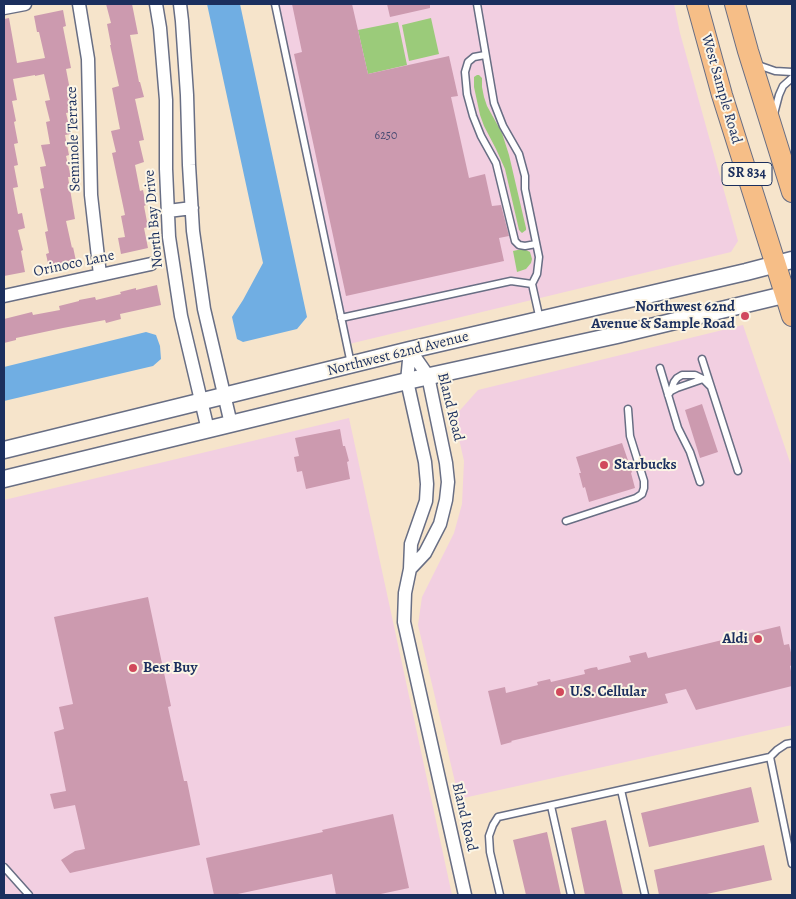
<!DOCTYPE html>
<html>
<head>
<meta charset="utf-8">
<style>
	body { margin:0 }
	#map { position:relative; width:796px; height:899px; overflow:hidden; background:#f6e4cb; font-family:Alegreya,serif }
	canvas { display:block }
	.frame { position:absolute; inset:0; border:5px solid #1b2f5e; pointer-events:none }
</style>
</head>
<body>
<div id="map">
<canvas width="796" height="899"></canvas>
<div class="frame"></div>
</div>
<script>
const context = document.querySelector('canvas').getContext('2d');
context.lineJoin = 'round';
function fill(path, color) {
  context.fillStyle = color;
  context.fill(path, 'evenodd');
}
function toPath(rows) {
  const path = new Path2D();
  for (const r of rows) {
    path.moveTo(r[0], r[1]);
    for (let i = 2; i < r.length; i += 2) path.lineTo(r[i], r[i + 1]);
  }
  return path;
}
function strokePath(path, color, width, dash) {
  context.strokeStyle = color;
  context.lineWidth = width;
  context.lineCap = dash ? 'butt' : 'round';
  context.setLineDash(dash || []);
  context.stroke(path);
}
function label(font, color, halo, rows, align = 'center') {
  context.font = font + ' Alegreya,serif';
  context.lineWidth = 4;
  context.setLineDash([]);
  context.textBaseline = 'middle';
  context.strokeStyle = halo;
  context.fillStyle = color;
  for (const [text, x, y, turn = 0] of rows) {
    context.save();
    context.translate(x, y);
    context.rotate((+turn || 0) * Math.PI / 180);
    context.textAlign = isNaN(turn) ? turn : align;
    if (halo) context.strokeText(text, 0, 0);
    context.fillText(text, 0, 0);
    context.restore();
  }
}
fill(toPath([
	[276,4,674,4,680,33,738,241,731,252,349,344],
	[743,325,792,468,792,725,459,799,418,625,422,597,454,533,462,504,464,461,454,417,478,390],
	[349,418,452,895,4,895,4,500]
]), '#f2cfe1');
fill(toPath([
	[431,18,439,54,409,61,402,25],
	[398,22,407,65,368,74,358,30],
	[477,75,479,75,482,78,482,87,484,97,487,106,502,133,509,155,526,228,526,230,522,233,519,230,505,169,496,149,484,126,480,115,474,87,474,77],
	[522,249,526,250,530,252,532,259,531,263,526,269,517,272,513,251]
]), '#9bcb7a');
fill(toPath([
	[207,4,240,4,307,317,297,329,243,342,237,339,232,317,243,300,263,263],
	[146,332,156,335,160,346,161,359,153,366,4,401,4,367]
]), '#70aee3');
fill(toPath([
	[106,4,132,4,138,34,130,35,139,82,140,82,144,97,135,99,144,140,139,141,144,162,135,165,140,191,143,190,146,205,144,206,148,227,144,228,148,248,121,254,118,238,125,237,121,216,125,215,112,153,116,152,111,131,120,129,112,88,119,86,110,45,111,45,107,24,111,23],
	[292,4,352,4,368,74,449,56,458,96,451,97,469,178,485,174,492,206,501,205,509,236,499,238,504,261,346,296,294,54,302,52],
	[387,4,430,4,430,8,390,17],
	[63,10,66,26,63,27,71,68,66,69,70,90,67,91,72,112,66,113,71,134,65,135,69,155,66,156,71,177,68,177,75,219,66,221,72,248,73,247,76,261,49,268,46,254,49,253,45,232,48,231,40,189,44,188,40,167,46,166,41,145,50,144,46,122,50,121,45,101,50,100,44,74,35,76,35,75,13,79,17,100,12,101,16,121,14,122,18,143,14,144,18,165,14,166,18,187,13,188,18,214,22,213,25,228,18,230,23,250,21,251,25,272,4,276,4,19,9,18,17,63,45,58,39,32,37,32,34,16],
	[157,285,161,305,120,314,121,319,106,323,105,320,63,328,16,338,16,340,4,343,4,319,32,312,33,315,60,310,59,306,79,301,79,300,95,297,96,300,121,294,120,292,136,288,136,290],
	[702,404,718,452,700,458,685,410],
	[340,429,343,446,345,446,349,461,347,462,350,479,306,489,302,471,297,472,294,457,299,456,295,438],
	[622,443,632,472,631,473,635,488,589,502,585,487,583,488,579,473,581,473,576,457],
	[148,597,171,706,168,707,184,781,187,781,200,845,70,873,61,860,75,851,85,849,75,805,54,809,50,794,66,791,54,732,64,729,59,707,73,704,54,617],
	[780,626,784,645,789,644,792,657,792,665,790,666,792,676,792,686,696,710,686,689,665,694,668,703,511,741,512,742,501,745,488,691,505,687,506,693,538,685,537,682,550,679,551,682,585,674,584,670,591,668,597,667,598,670,631,662,629,656,646,652,648,658],
	[751,787,759,822,649,847,641,813],
	[393,814,409,888,376,895,336,895,332,874,233,895,214,895,206,858,323,832,322,830],
	[606,820,623,895,585,895,571,828],
	[547,832,561,895,526,895,513,840],
	[764,845,772,880,702,895,659,895,654,870]
]), '#cc9aaf');
const service = toPath([
	[275,4,351,364],
	[477,4,494,103,503,126,519,154,525,176,525,189,539,257,537,274,532,284,540,320],
	[485,55,474,57,468,62,465,72,467,94,473,116,481,136,496,163,515,241,519,245,525,246,536,244],
	[755,64,775,71,792,72],
	[774,114,779,95,783,86,792,78],
	[341,318,511,281,532,284],
	[702,359,738,471],
	[660,368,678,428,690,452,700,482],
	[671,391,677,388,703,379],
	[668,395,671,391,674,382,677,378,682,375,695,375,703,379,710,386],
	[566,521,636,498,642,494,644,488,644,481,630,436,628,409],
	[770,757,792,864],
	[621,790,645,895],
	[551,806,571,895],
	[4,867,29,895],
	[500,895,490,852,489,836,493,825,498,817,770,757,777,750,786,744,792,743]
]);
const minor = toPath([
	[79,4,88,59,91,195,100,275],
	[156,4,160,28,166,100,166,169,169,237,181,316,208,430],
	[180,4,182,21,187,95,189,165,193,231,204,309,231,424],
	[4,8,25,4],
	[168,211,192,208],
	[4,296,151,264],
	[410,350,407,381,425,462,427,484,426,501,411,544,410,569,405,593,404,622,465,895],
	[410,569,425,553,440,524,446,500,448,482,446,463,428,376,410,350]
]);
const tertiary = toPath([
	[4,450,410,350,746,272,792,260],
	[4,479,407,381,617,335,792,293]
]);
const primary = toPath([
	[697,4,722,95,792,316],
	[735,4,748,51,792,192]
]);
strokePath(service, '#686e84', 9);
strokePath(minor, '#686e84', 15);
strokePath(tertiary, '#686e84', 19);
strokePath(primary, '#686e84', 22);
strokePath(service, '#fff', 6);
strokePath(minor, '#fff', 12);
strokePath(tertiary, '#fff', 16);
strokePath(primary, '#f6be87', 20);
for (const [x, y, r, color] of [
	[745,316,5,"#d1495b"],
	[604,465,5,"#d1495b"],
	[758,639,5,"#d1495b"],
	[133,668,5,"#d1495b"],
	[560,692,5,"#d1495b"]
]) {
  const dot = new Path2D();
  dot.arc(x, y, r, 0, 2 * Math.PI);
  context.fillStyle = color;
  context.fill(dot);
  strokePath(dot, '#fcf5e5', 2);
}
label('12px', '#474a72', null, [
	["6250",386,136]
]);
for (const [x, y, w] of [
	[747,174,50]
]) {
  const box = new Path2D();
  box.roundRect(x - w / 2, y - 11.5, w, 23, 4);
  context.fillStyle = '#fcf5e5';
  context.fill(box);
  strokePath(box, '#1b2f5e', 1);
}
label('bold 14px', '#1b2f5e', null, [
	["SR 834",747,174]
]);
label('15px', '#1b2f5e', '#fcf5e5', [
	["West Sample Road",721,89,74],
	["Seminole Terrace",74,139,-92],
	["North Bay Drive",154,219,-95],
	["Orinoco Lane",74,264,-12],
	["Northwest 62nd Avenue",398,354,-14],
	["Bland Road",450,407,76],
	["Bland Road",464,817,77]
]);
label('bold 15px', '#1b2f5e', '#fcf5e5', [
	["Northwest 62nd",735,307,"right"],
	["Avenue & Sample Road",735,324,"right"],
	["Starbucks",614,465],
	["Aldi",748,639,"right"],
	["Best Buy",143,668],
	["U.S. Cellular",570,692]
], 'left');
</script>
</body>
</html>
